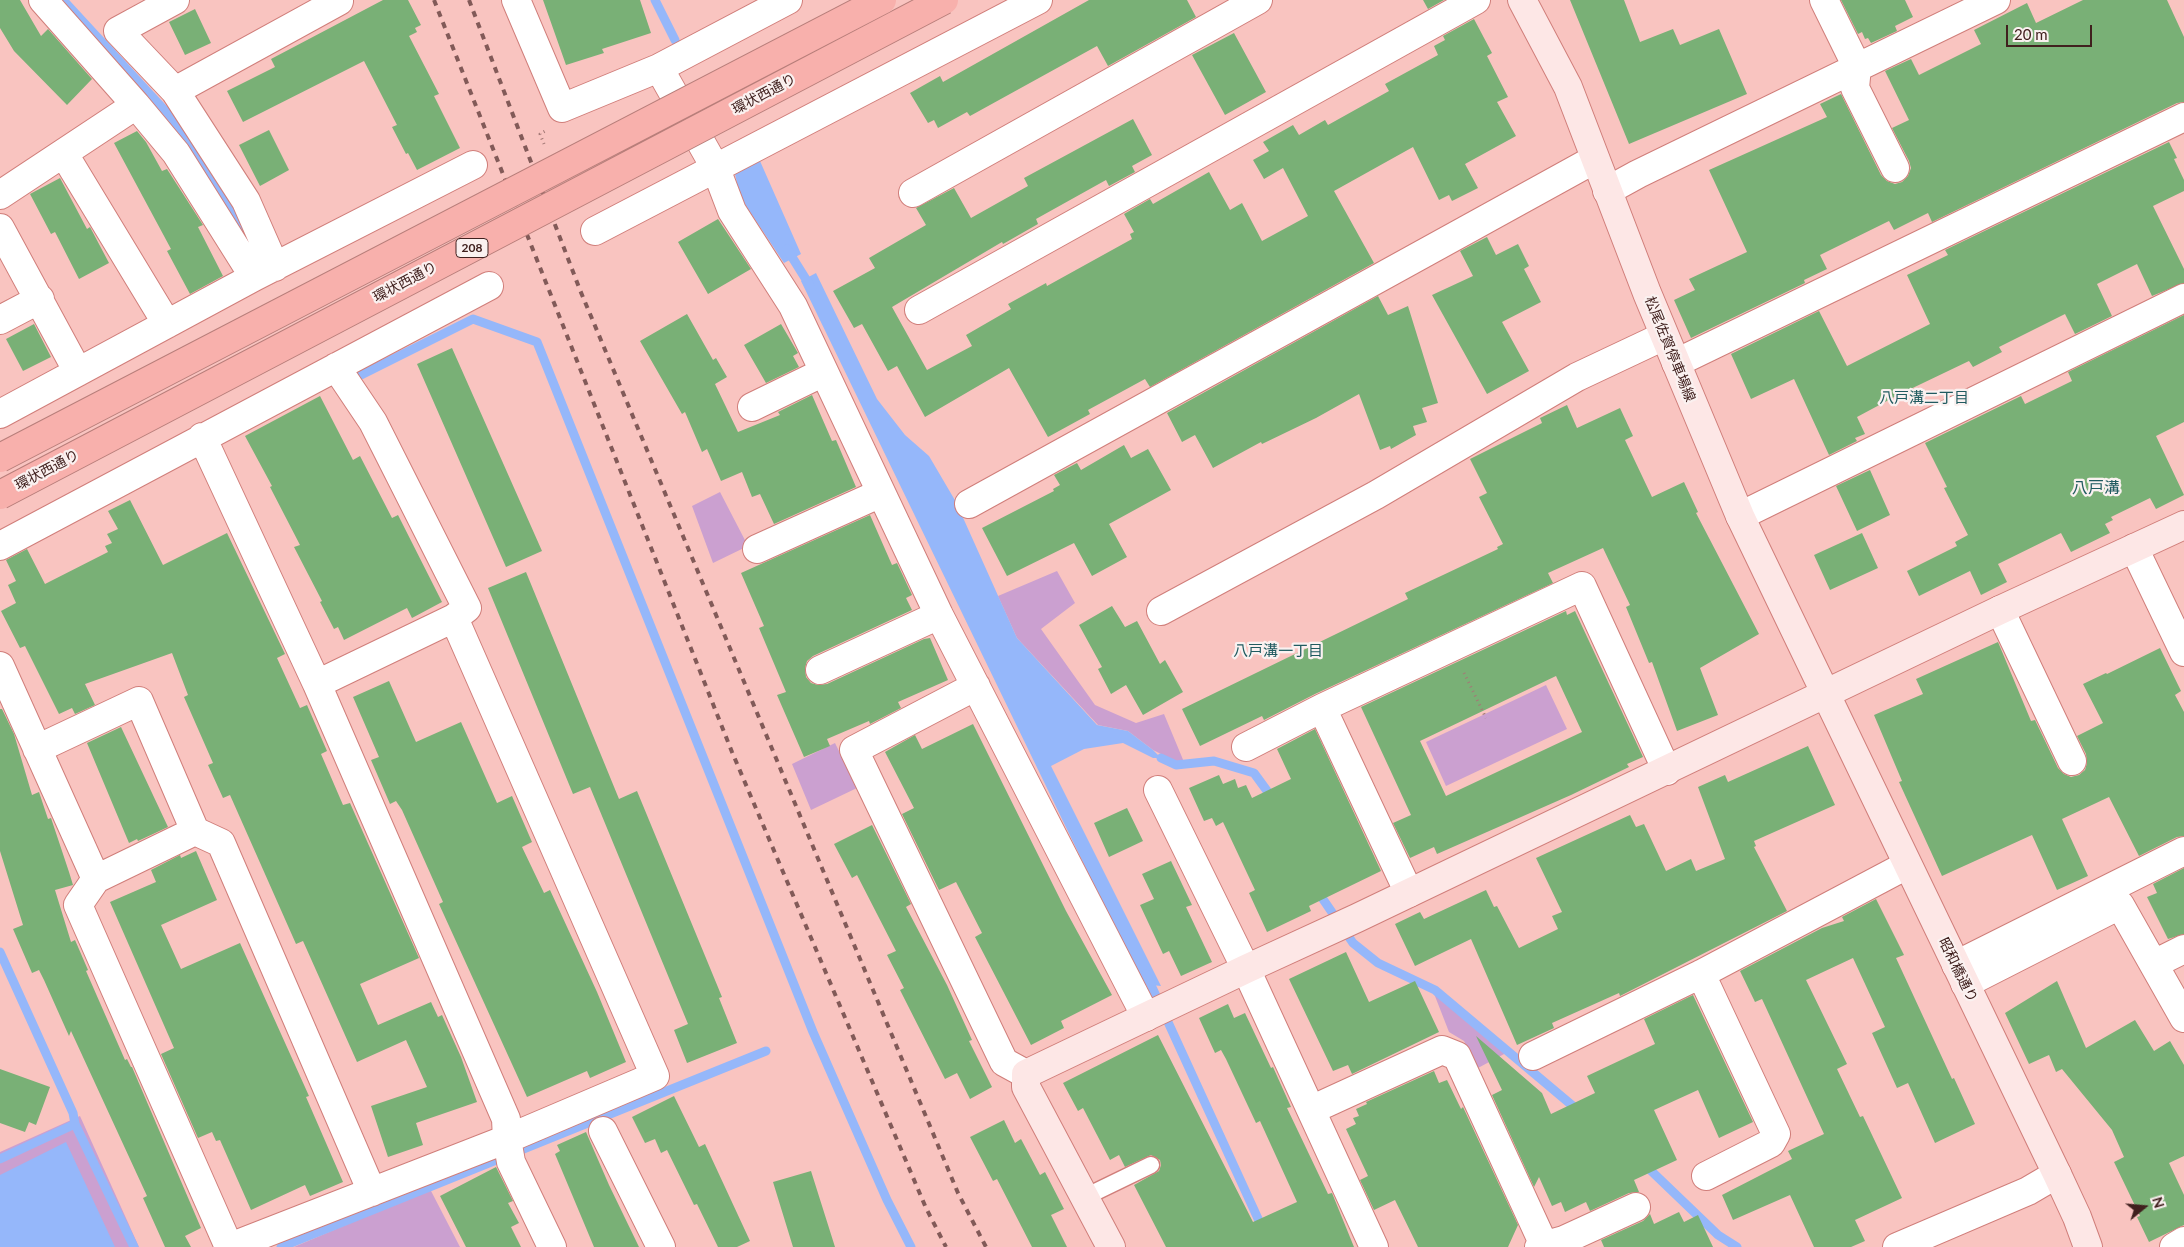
<!DOCTYPE html>
<html>
<head>
<meta charset="utf-8">
<style>
	body { margin:0 }
	#map { position:relative; width:2184px; height:1247px; overflow:hidden; background:#f9c4c0; font-family:Lato,sans-serif }
	canvas { display:block }
	.north { position:absolute; left:2119px; top:1182px; width:50px; height:50px; -webkit-text-stroke:4px #faf1f0; paint-order:stroke; rotate:73deg; font-size:14px; font-weight:700; line-height:20px; text-align:center; color:#40201e }
	.north::after { content:''; display:block; margin:auto; width:18px; height:22px; background:#40201e; clip-path:polygon(50% 0,100% 100%,50% 72%,0 100%) }
	.scale { position:absolute; left:2006px; top:25px; width:86px; height:22px; box-sizing:border-box; border:2px solid #40201e; border-top:0; padding-left:6px; font-size:15px; line-height:18px; white-space:nowrap; color:#40201e; -webkit-text-stroke:4px #faf1f0; paint-order:stroke }
</style>
</head>
<body>
<div id="map">
<canvas width="2184" height="1247"></canvas>
<div class="north">N</div>
<div class="scale">20 m</div>
</div>
<script>
const context = document.querySelector('canvas').getContext('2d');
context.lineJoin = 'round';
function fill(path, color) {
  context.fillStyle = color;
  context.fill(path, 'evenodd');
}
function toPath(rows) {
  const path = new Path2D();
  for (const r of rows) {
    path.moveTo(r[0], r[1]);
    for (let i = 2; i < r.length; i += 2) path.lineTo(r[i], r[i + 1]);
  }
  return path;
}
function strokePath(path, color, width, dash) {
  context.strokeStyle = color;
  context.lineWidth = width;
  context.lineCap = dash ? 'butt' : 'round';
  context.setLineDash(dash || []);
  context.stroke(path);
}
function label(font, color, halo, rows, align = 'center') {
  context.font = font + ' Lato,"Noto Sans JP",sans-serif';
  context.lineWidth = 4.5;
  context.setLineDash([]);
  context.textBaseline = 'middle';
  context.strokeStyle = halo;
  context.fillStyle = color;
  for (const [text, x, y, turn = 0] of rows) {
    context.save();
    context.translate(x, y);
    context.rotate((+turn || 0) * Math.PI / 180);
    context.textAlign = isNaN(turn) ? turn : align;
    if (halo) context.strokeText(text, 0, 0);
    context.fillText(text, 0, 0);
    context.restore();
  }
}
fill(toPath([
	[720,492,748,546,713,563,692,506],
	[1057,571,1075,603,1041,629,1095,705,1136,723,1164,714,1184,762,1175,761,1153,750,1128,731,1098,725,1017,638,998,596],
	[1546,685,1567,729,1446,786,1426,742],
	[835,743,857,788,811,810,792,764],
	[1433,991,1506,1053,1478,1068,1464,1041,1449,1032],
	[80,1116,139,1247,0,1247,0,1152],
	[430,1189,460,1247,294,1247]
]), '#cba0d0');
fill(toPath([
	[760,161,801,254,784,263,740,197,735,174],
	[816,273,877,399,905,435,929,456,956,502,1017,638,1097,725,1128,731,1153,750,1161,758,1153,758,1123,743,1084,749,1051,766,1161,986,1142,984,801,281],
	[66,1142,115,1247,0,1247,0,1175]
]), '#95b7fa');
strokePath(toPath([
	[63,0,169,115,196,153,250,243],
	[655,0,675,40],
	[787,249,812,289],
	[361,375,473,319,537,342,813,1032,887,1200,911,1247],
	[1161,758,1176,765,1214,761,1254,773,1273,799],
	[1316,889,1353,943,1378,963,1435,990,1580,1112],
	[0,952,73,1113,75,1124],
	[1146,974,1271,1247],
	[0,1159,75,1124,134,1247],
	[1644,1164,1718,1235,1737,1247],
	[281,1247,766,1051]
]), '#95b7fa', 9);
fill(toPath([
	[0,0,20,0,41,36,48,29,92,79,67,105,14,51,0,28],
	[383,0,408,0,421,25,415,28,417,32,409,36,439,94,434,96,460,148,417,170,408,153,406,154,392,127,397,125,364,61,243,122,227,91,275,67,271,59],
	[543,0,640,0,651,33,602,49,604,53,566,65],
	[1089,0,1187,0,1196,17,1108,66,1097,46,970,116,967,112,938,128,934,120,928,123,910,93,940,76,943,82],
	[1423,0,1444,0,1428,9],
	[1570,0,1624,0,1640,42,1673,29,1680,45,1719,29,1747,94,1629,144],
	[1841,0,1905,0,1913,17,1895,26,1897,31,1871,43,1868,38,1865,39,1862,32,1858,34],
	[2083,0,2167,0,2184,37,2184,102,2177,103,1932,222,1928,213,1894,230,1889,221,1820,255,1827,269,1804,280,1805,283,1691,338,1674,300,1695,290,1689,279,1747,252,1709,170,1827,117,1820,104,1841,94,1881,175,1887,181,1895,184,1902,182,1908,176,1911,168,1909,161,1892,128,1909,120,1885,71,1911,59,1919,75,1981,44,1974,30,2027,3,2036,23],
	[195,9,211,43,185,55,169,22],
	[1474,19,1492,53,1487,56,1508,97,1497,102,1516,136,1465,164,1478,188,1452,201,1449,195,1439,200,1413,147,1334,191,1374,263,1150,387,1145,379,1088,410,1090,414,1048,437,1009,368,925,417,897,366,888,371,862,324,854,328,833,291,875,268,869,258,926,225,916,208,954,188,971,218,1028,186,1024,178,1133,119,1152,155,1132,166,1135,172,1109,186,1106,180,1036,219,1038,224,1003,244,1002,242,892,307,927,370,972,346,966,335,1011,309,1008,304,1046,283,1047,286,1132,239,1130,234,1134,232,1124,214,1150,199,1153,204,1209,172,1230,210,1242,203,1262,241,1308,216,1283,168,1264,179,1253,160,1269,151,1263,142,1293,125,1299,135,1325,120,1328,125,1389,91,1385,84,1438,55,1434,46,1445,40,1443,36],
	[1234,33,1266,92,1225,115,1192,55],
	[269,130,289,170,260,186,239,145],
	[137,131,146,142,162,171,167,169,203,225,198,227,223,276,190,294,167,251,171,249,114,143],
	[2169,142,2177,158,2174,159,2184,180,2184,191,2153,206,2184,269,2184,283,2152,296,2137,264,2097,284,2112,316,2075,334,2065,314,1999,347,2002,352,1973,367,1969,361,1898,395,1857,417,1865,434,1855,438,1857,441,1829,455,1794,379,1751,399,1731,354,1819,311,1847,366,1930,324,1907,275,1948,255,1945,250],
	[60,178,87,229,90,227,109,263,79,279,55,232,51,234,30,194],
	[718,219,751,269,708,294,678,242],
	[1487,237,1496,255,1518,244,1529,266,1524,269,1541,302,1502,322,1529,371,1487,394,1432,295,1473,276,1460,251],
	[1378,296,1388,315,1408,306,1438,403,1422,408,1427,422,1413,426,1416,435,1391,449,1390,446,1380,450,1359,394,1316,418,1262,444,1261,442,1213,468,1195,435,1182,442,1167,413],
	[687,314,713,360,716,358,727,377,715,384,738,432,780,415,778,412,812,395,832,441,836,440,856,487,774,524,760,494,752,497,742,472,721,481,707,449,702,452,685,412,682,414,640,341],
	[2184,315,2184,422,2156,436,2184,495,2156,509,2150,498,2111,517,2113,520,2105,524,2110,533,2071,552,2061,533,1998,564,2007,582,1981,595,1970,571,1919,596,1907,571,1957,546,1955,542,1968,535,1944,488,1947,487,1925,443,2021,396,2025,404,2072,381,2068,372],
	[34,324,51,357,23,371,6,339],
	[781,324,798,353,793,356,799,367,766,383,744,345],
	[452,348,542,551,506,567,417,364],
	[320,396,353,460,360,456,392,518,398,515,442,602,412,618,407,608,344,640,338,627,334,629,320,602,322,601,294,547,300,545,270,487,272,486,245,436],
	[1567,405,1577,428,1620,408,1633,436,1625,440,1652,497,1684,482,1698,512,1696,513,1759,634,1700,668,1718,715,1677,731,1652,662,1649,663,1626,607,1630,605,1603,548,1548,573,1553,583,1315,694,1264,720,1262,716,1200,746,1182,709,1408,599,1405,593,1498,549,1497,547,1503,544,1479,497,1487,493,1470,459,1542,423,1540,418],
	[1124,445,1131,458,1148,449,1171,490,1109,524,1127,557,1092,576,1074,543,1007,576,982,528,1054,491,1053,489,1060,485,1054,475,1077,463,1081,470],
	[1870,470,1890,515,1857,531,1836,486],
	[130,500,163,565,227,533,285,654,277,658,300,708,307,705,327,751,321,754,343,805,350,803,419,958,360,984,378,1025,431,1002,438,1017,442,1015,461,1057,477,1102,416,1123,423,1145,388,1157,371,1106,427,1087,406,1040,357,1062,303,941,296,944,230,795,223,798,208,765,213,763,184,697,188,695,172,653,85,684,95,705,75,714,72,708,59,714,25,646,20,648,1,611,16,603,8,585,16,581,6,560,27,549,45,584,108,552,105,546,112,543,107,534,118,529,108,511],
	[870,515,892,565,897,563,912,595,906,598,912,610,813,656,807,661,805,668,806,677,811,683,818,685,827,684,924,639,930,638,948,680,898,702,901,708,870,724,869,721,827,739,830,746,804,757,777,695,786,692,759,628,764,626,741,573],
	[1862,533,1878,568,1830,590,1814,555],
	[526,572,619,799,637,791,722,997,719,998,737,1043,687,1063,674,1030,688,1024,590,787,573,794,488,588],
	[1112,606,1125,627,1137,621,1160,664,1165,660,1183,692,1143,715,1126,685,1111,694,1098,669,1102,667,1079,625],
	[1566,611,1567,615,1575,611,1643,757,1627,764,1629,767,1571,795,1437,854,1434,847,1410,858,1393,823,1411,815,1361,707],
	[1556,676,1582,732,1446,796,1420,741],
	[1998,642,2031,721,2035,720,2058,768,2064,774,2071,777,2079,775,2085,770,2087,763,2086,754,2077,736,2103,723,2083,684,2106,673,2107,674,2160,648,2181,691,2175,695,2184,712,2184,836,2177,837,2139,856,2109,797,2062,819,2088,876,2057,890,2032,835,1942,876,1899,782,1902,781,1874,715,1923,694,1916,679],
	[389,681,416,742,461,722,497,803,512,796,532,842,522,847,544,893,550,890,597,992,626,1062,590,1078,587,1071,527,1097,439,904,443,902,402,810,396,801,390,804,371,760,379,757,353,697],
	[0,709,2,709,14,734,32,795,39,792,48,819,51,818,69,872,73,885,55,890,71,942,75,940,88,970,86,971,125,1060,127,1059,131,1067,132,1067,201,1228,185,1236,191,1247,165,1247,143,1198,147,1196,71,1031,69,1036,44,980,39,970,32,973,13,929,23,925,0,851],
	[973,724,1066,911,1112,995,1061,1021,1064,1028,1031,1045,975,937,982,933,956,882,939,890,902,814,914,808,885,752,915,735,922,749],
	[121,727,168,827,138,841,137,839,129,843,87,743],
	[1315,729,1381,871,1309,906,1311,911,1267,932,1249,893,1255,890,1223,822,1216,826,1212,818,1204,821,1189,788,1219,775,1223,784,1235,779,1238,788,1246,785,1252,798,1291,779,1277,749],
	[1808,746,1835,805,1754,841,1756,846,1754,847,1787,911,1620,996,1619,993,1552,1023,1554,1028,1517,1045,1471,939,1415,966,1395,924,1420,912,1424,919,1486,890,1494,907,1497,906,1519,948,1558,929,1552,916,1562,912,1536,858,1630,815,1636,827,1644,824,1666,871,1691,859,1696,871,1725,859,1698,787,1725,775,1728,782],
	[1127,808,1143,841,1109,857,1094,823],
	[872,825,911,904,906,907,947,985,972,1040,969,1041,992,1087,970,1099,957,1073,945,1079,900,990,904,988,887,955,896,951,857,875,852,878,834,844],
	[196,851,217,900,161,925,181,969,240,943,309,1096,306,1097,343,1182,310,1196,305,1185,251,1210,220,1140,216,1141,212,1132,198,1138,161,1054,174,1048,110,902,156,882,151,870,180,855,181,858],
	[1171,861,1192,905,1186,907,1212,962,1181,976,1169,951,1163,954,1140,905,1154,899,1142,874],
	[2184,868,2184,934,2168,939,2147,897,2157,893,2153,884],
	[1876,899,1904,955,1896,958,1952,1079,1954,1078,1975,1124,1935,1143,1908,1083,1897,1088,1872,1033,1885,1027,1853,958,1806,980,1847,1064,1837,1069,1860,1117,1863,1116,1902,1198,1855,1220,1865,1241,1851,1247,1814,1247,1790,1195,1733,1220,1722,1195,1792,1159,1788,1151,1824,1134,1762,999,1755,1002,1740,971,1822,928,1844,921,1842,917],
	[1346,952,1369,1002,1415,981,1439,1032,1352,1074,1348,1065,1333,1071,1289,979],
	[2057,981,2086,1048,2135,1020,2154,1051,2170,1041,2184,1065,2184,1156,2169,1163,2184,1195,2184,1225,2149,1242,2137,1217,2140,1216,2114,1162,2124,1157,2112,1130,2062,1069,2056,1072,2049,1055,2029,1064,2005,1013],
	[1693,995,1753,1122,1719,1138,1698,1090,1654,1110,1677,1160,1634,1180,1639,1192,1629,1193,1590,1211,1586,1202,1565,1212,1561,1202,1552,1206,1539,1177,1534,1187,1492,1095,1502,1090,1476,1036,1542,1093,1551,1114,1595,1093,1587,1076,1655,1044,1644,1019],
	[1228,1004,1234,1018,1245,1013,1271,1068,1273,1067,1291,1107,1287,1108,1328,1194,1332,1193,1354,1247,1166,1247,1134,1185,1159,1171,1161,1165,1160,1160,1151,1155,1125,1167,1119,1155,1110,1160,1083,1108,1078,1111,1063,1083,1158,1035,1253,1222,1297,1202,1260,1121,1256,1123,1226,1059,1221,1050,1215,1053,1199,1018],
	[0,1069,50,1087,36,1125,29,1122,25,1132,0,1123],
	[1434,1071,1439,1083,1447,1080,1461,1109,1463,1107,1518,1225,1508,1247,1418,1247,1395,1200,1374,1210,1360,1180,1368,1176,1346,1129,1356,1124,1353,1118,1359,1116,1356,1109,1367,1104,1366,1102],
	[674,1096,699,1147,705,1144,750,1241,737,1247,718,1247,697,1204,694,1205,667,1150,661,1153,655,1139,645,1143,632,1117],
	[1004,1120,1015,1143,1021,1139,1040,1175,1045,1172,1064,1209,1051,1215,1067,1247,1032,1247,997,1179,993,1181,970,1137],
	[586,1132,609,1185,639,1247,594,1247,555,1154,560,1151,557,1145],
	[496,1167,513,1201,508,1203,519,1223,511,1227,521,1247,466,1247,440,1196],
	[811,1171,835,1247,793,1247,773,1182],
	[1679,1212,1684,1222,1698,1215,1713,1247,1604,1247,1601,1240,1643,1221,1650,1214,1654,1224]
]), '#79b076');
const lane = toPath([
	[1085,1197,1151,1165]
]);
const street = toPath([
	[43,0,136,105],
	[175,0,118,31,175,91,246,201,275,267],
	[516,0,562,108,659,68,788,0],
	[1824,0,1857,67,1855,88,1895,168],
	[659,68,716,169,732,211,793,306,939,615,1146,1017],
	[175,91,339,1],
	[64,154,167,324],
	[1607,191,1638,174,1996,0],
	[913,193,1258,0],
	[0,195,136,105,176,153,254,277],
	[0,228,78,372],
	[595,231,1038,0],
	[919,310,1476,0],
	[0,320,40,299],
	[1676,363,2184,117],
	[752,407,824,372],
	[0,414,254,277,473,165],
	[202,437,317,684,506,1119,507,1139,511,1162,552,1247],
	[969,504,1595,159],
	[1740,516,2184,298],
	[0,546,489,286],
	[2134,548,2184,652],
	[757,549,881,493],
	[2000,610,2072,761],
	[1161,611,1376,495,1577,377,1664,336],
	[0,666,96,879,78,905,229,1247],
	[820,670,939,615],
	[317,684,454,618,467,608,373,422,336,367],
	[976,686,854,750,1004,1062,1026,1074],
	[1322,708,1409,893],
	[1246,747,1322,708,1582,586,1667,771],
	[37,749,139,701,195,831,221,843,372,1192],
	[1158,790,1246,969,1374,1247],
	[96,879,195,831],
	[2154,964,2184,949],
	[1956,965,2184,851],
	[1701,974,1776,1134,1771,1143,1706,1176],
	[1965,984,2120,905,2184,1018],
	[1533,1056,1701,974,1907,865],
	[1311,1110,1442,1050,1457,1056,1544,1245],
	[603,1131,661,1247],
	[230,1247,507,1139,655,1076,454,618],
	[1539,1247,1564,1240,1636,1207],
	[1897,1247,2028,1191,2057,1174],
	[2174,1247,2184,1241]
]);
const secondary = toPath([
	[1522,0,1568,87,1647,293,1740,516,2057,1174,2077,1217,2088,1247],
	[1111,1247,1026,1087,1026,1074,1246,969,1357,918,2000,610,2184,525]
]);
strokePath(lane, '#d07e7a', 19);
strokePath(street, '#d07e7a', 30);
strokePath(secondary, '#d07e7a', 30);
strokePath(toPath([
	[544,144,540,134,547,130],
	[1464,673,1486,718]
]), '#a47976', 3, [1, 4]);
strokePath(lane, '#fff', 16);
strokePath(street, '#fff', 28);
strokePath(secondary, '#fde7e6', 28);
strokePath(toPath([
	[434,0,732,752,926,1208,946,1247],
	[469,0,580,290,958,1193,986,1247]
]), '#825a58', 4, [6, 6]);
const highwayBridge = toPath([
	[0,458,882,0],
	[0,495,944,0]
]);
strokePath(highwayBridge, '#b87e7a', 30, []);
strokePath(highwayBridge, '#f8b0ac', 28);
for (const [x, y, w] of [
	[472,248,32]
]) {
  const box = new Path2D();
  box.roundRect(x - w / 2, y - 9.5, w, 19, 4);
  context.fillStyle = '#faf1f0';
  context.fill(box);
  strokePath(box, '#40201e', 1);
}
label('bold 12px', '#40201e', null, [
	["208",472,248]
]);
label('14px', '#40201e', '#faf1f0', [
	["環状西通り",764,94,-28],
	["環状西通り",405,282,-28],
	["松尾佐賀停車場線",1670,349,68],
	["環状西通り",47,470,-28],
	["昭和橋通り",1958,970,64]
]);
label('15px', '#205b60', '#faf1f0', [
	["八戸溝二丁目",1924,398],
	["八戸溝一丁目",1278,651]
]);
label('16px', '#205b60', '#faf1f0', [
	["八戸溝",2096,488]
]);
</script>
</body>
</html>
